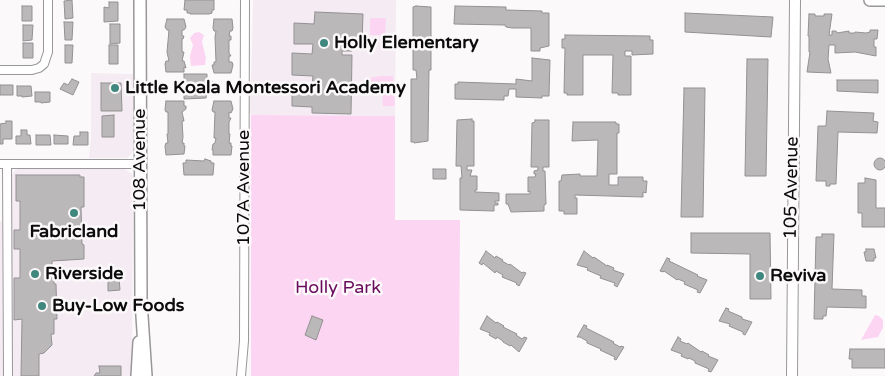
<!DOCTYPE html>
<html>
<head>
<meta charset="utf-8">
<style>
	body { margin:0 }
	canvas { display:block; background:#fcf9fb }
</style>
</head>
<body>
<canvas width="885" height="376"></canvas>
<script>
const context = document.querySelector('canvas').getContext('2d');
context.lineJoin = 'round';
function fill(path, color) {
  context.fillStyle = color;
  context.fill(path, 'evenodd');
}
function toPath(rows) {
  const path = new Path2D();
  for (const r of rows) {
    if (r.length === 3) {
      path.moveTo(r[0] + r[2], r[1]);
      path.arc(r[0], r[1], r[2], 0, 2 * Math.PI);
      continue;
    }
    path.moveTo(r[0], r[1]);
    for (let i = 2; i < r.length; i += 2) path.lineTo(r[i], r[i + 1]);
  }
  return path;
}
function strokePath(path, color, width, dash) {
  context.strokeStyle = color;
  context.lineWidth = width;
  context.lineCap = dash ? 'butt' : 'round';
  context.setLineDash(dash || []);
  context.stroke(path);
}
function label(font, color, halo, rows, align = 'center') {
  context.font = font + ' "Varela Round",sans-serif';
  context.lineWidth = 5;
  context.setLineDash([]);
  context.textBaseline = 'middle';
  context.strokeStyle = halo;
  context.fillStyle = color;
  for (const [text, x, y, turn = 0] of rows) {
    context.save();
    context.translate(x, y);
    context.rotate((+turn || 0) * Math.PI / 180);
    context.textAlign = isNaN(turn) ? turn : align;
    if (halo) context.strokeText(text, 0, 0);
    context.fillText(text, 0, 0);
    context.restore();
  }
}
fill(toPath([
	[253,0,396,0,395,116,251,115,248,109,248,92,251,86],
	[91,73,133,74,133,151,131,155,127,158,89,158,91,137],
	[19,169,124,169,131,173,133,176,132,376,11,376,12,175,15,170],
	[0,221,2,221,3,376,0,376]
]), '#f5ebf2');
fill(toPath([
	[370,18,386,18,385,35,370,35],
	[199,32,204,35,202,42,206,58,205,65,191,66,190,56,193,45,190,38,194,33],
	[380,76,393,76,395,106,383,106,382,91,368,87,365,84,365,79],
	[251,115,395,116,395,220,460,220,459,376,251,376],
	[875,315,879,316,883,320,883,328,878,337,861,340]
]), '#fcd5f2');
const building = toPath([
	[72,0,73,18,65,19,64,1,72,0],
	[185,0,214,0,214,10,212,10,212,13,209,14,190,14,190,13,187,13,187,10,184,10,185,0],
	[109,2,118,2,118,21,104,22,104,7,109,8,109,2],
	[22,6,32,6,32,21,22,21,22,6],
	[416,6,431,7,431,70,429,70,428,141,414,143,414,142,411,142,411,79,417,79,416,70,413,70,413,7,416,6],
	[455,6,506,7,506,10,542,11,542,13,549,13,549,46,540,48,540,51,531,51,531,28,512,28,506,27,505,25,454,24,455,6],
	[315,12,363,14,362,43,352,43,352,51,342,51,342,55,352,55,351,114,312,113,312,107,292,106,292,85,312,85,313,76,292,75,292,53,312,54,313,44,294,44,294,23,314,24,315,12],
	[685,13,773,17,771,37,685,32,685,13],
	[809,14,815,14,815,16,824,16,824,14,832,14,829,35,832,35,832,31,836,31,837,33,849,31,849,33,855,33,855,32,866,33,870,32,870,30,878,30,877,39,874,39,874,47,876,47,876,56,855,52,835,53,835,45,829,45,828,59,831,73,807,72,810,52,809,52,809,36,808,36,809,14],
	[167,19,184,19,186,27,184,30,182,30,182,36,184,36,183,39,182,39,182,52,184,52,182,61,184,61,186,68,184,67,184,72,166,72,165,64,166,61,169,61,167,52,169,30,167,30,165,27,167,19],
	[214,19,232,19,233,28,232,31,230,31,229,36,231,36,231,40,229,40,229,53,231,56,229,56,229,62,232,62,233,65,231,73,214,73,212,65,214,65,214,62,216,62,215,37,216,31,214,31,213,28,214,19],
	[64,22,73,22,72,40,65,40,64,22],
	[110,24,120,24,120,43,110,44,110,24],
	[23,25,33,25,32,40,23,41,23,25],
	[565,35,650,36,650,40,653,40,653,54,632,55,632,51,625,51,625,56,631,56,631,95,618,95,618,93,612,93,613,55,583,55,583,95,567,95,567,93,564,93,565,48,562,48,562,39,565,39,565,35],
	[23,43,33,43,33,58,23,58,23,43],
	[65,45,73,45,72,63,65,63,65,45],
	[109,45,118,45,118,64,109,64,109,45],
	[532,58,550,60,549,96,542,96,542,98,516,97,516,89,509,89,508,96,504,96,504,100,455,99,455,84,458,84,458,82,516,84,516,79,532,81,532,58],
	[747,59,768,59,766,176,745,176,747,59],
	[184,74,207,74,207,81,212,81,212,92,207,92,206,98,184,99,184,74],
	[72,79,79,82,73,95,60,89,64,83,68,85,72,79],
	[837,80,878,80,878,93,837,91,837,80],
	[101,83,121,83,122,111,101,111,101,83],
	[0,85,13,85,13,95,0,95,0,85],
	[17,86,31,86,32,96,22,97,22,96,17,96,17,86],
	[684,88,705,88,703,217,681,217,684,88],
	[35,92,50,92,50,102,41,103,41,102,35,102,35,92],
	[166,101,184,101,184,106,186,106,186,109,182,112,184,121,182,121,183,137,182,143,184,143,184,146,185,146,184,154,166,155,165,146,166,143,168,143,167,134,168,134,168,112,166,112,165,110,166,101],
	[214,101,231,101,233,109,231,113,229,112,229,118,231,118,229,122,229,134,230,134,229,143,231,143,231,146,232,146,231,155,213,155,213,150,212,150,213,144,215,143,216,138,214,138,215,112,213,112,212,110,214,101],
	[827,111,874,113,873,121,878,122,877,133,838,132,836,184,830,184,830,186,826,186,826,181,816,181,818,126,826,126,827,111],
	[114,115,114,137,102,137,102,116,114,115],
	[472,119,472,121,474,121,474,166,467,166,467,170,472,170,470,176,477,176,477,190,475,190,475,192,499,193,499,201,495,201,495,203,498,203,498,205,494,205,494,211,460,210,460,178,462,178,461,166,456,166,457,120,472,119],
	[535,120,549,120,549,167,543,167,543,171,545,171,546,204,544,205,544,211,511,212,508,204,506,204,506,194,530,194,530,191,528,192,528,177,535,177,536,174,534,174,534,171,538,170,538,167,531,167,532,123,535,122,535,120],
	[6,121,12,121,12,139,3,139,3,144,0,144,0,124,6,123,6,121],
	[573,122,616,122,616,124,619,124,619,133,617,133,617,174,609,174,609,185,618,185,618,177,643,177,643,181,647,181,646,193,643,192,643,197,575,195,575,198,577,198,577,214,564,214,564,211,559,211,559,181,561,181,562,175,580,174,580,176,597,176,598,140,572,141,573,122],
	[21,130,27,130,27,135,30,135,31,144,16,144,16,136,21,136,21,130],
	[80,132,88,132,88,145,73,145,74,136,80,136,80,132],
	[36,135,50,135,51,145,36,145,36,135],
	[54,135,68,136,68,144,54,144,54,135],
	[880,164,6],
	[205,159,211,161,211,163,214,163,213,175,184,175,183,163,186,163,186,160,204,161,205,159],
	[433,169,446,169,446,179,433,179,433,169],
	[16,175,80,175,80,177,84,177,84,207,81,207,82,244,84,245,84,259,52,261,52,279,54,279,54,284,56,284,57,319,54,319,54,334,51,334,52,345,44,353,39,354,39,376,21,376,22,319,14,320,14,278,20,278,20,249,14,249,14,230,20,230,20,201,16,201,16,175],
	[865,178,876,180,876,208,885,208,885,227,862,227,862,213,858,213,858,183,865,183,865,178],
	[691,233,770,233,771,299,750,299,750,254,691,253,691,233],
	[822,234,834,234,832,289,862,290,862,296,866,296,866,308,827,307,826,316,823,316,823,319,814,319,816,237,822,237,822,234],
	[866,249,874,249,876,258,874,258,874,261,866,261,864,252,866,252,866,249],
	[486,251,495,258,496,256,503,260,502,261,509,265,510,264,522,273,523,272,526,273,519,286,516,284,517,283,502,277,503,275,496,271,495,273,483,263,482,265,479,263,486,251],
	[584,251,593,258,594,257,607,266,607,265,614,268,613,270,624,274,617,287,614,285,615,283,600,278,601,276,587,270,588,268,577,265,584,251],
	[667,258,670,259,669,261,698,275,697,276,707,280,700,293,697,292,698,290,684,284,685,282,678,279,677,280,664,271,663,272,660,271,667,258],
	[108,278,119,278,120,290,108,291,108,278],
	[726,308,729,309,728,311,742,317,742,319,752,322,745,335,743,334,743,332,729,326,730,324,719,321,726,308],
	[312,316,323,320,316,340,305,335,312,316],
	[487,316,496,323,497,322,504,326,503,327,517,334,516,335,522,339,524,337,527,338,519,352,511,345,510,346,503,342,503,341,497,337,496,339,489,335,490,333,480,329,487,316],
	[584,325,587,326,586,328,614,342,613,343,620,347,621,346,624,347,616,360,614,359,615,357,600,350,601,349,587,343,587,341,580,337,577,337,584,325],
	[678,337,681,339,680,341,687,344,688,343,701,352,702,351,709,355,708,356,718,360,711,372,708,371,709,369,695,363,695,361,689,358,688,359,681,356,682,354,671,350,678,337],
	[850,349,885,349,885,368,852,368,852,359,849,359,850,349],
	[99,366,121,366,121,376,94,376,96,373,100,373,99,366]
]);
fill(building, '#bbb8ba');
strokePath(building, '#939193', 1);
const minor = toPath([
	[0,70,32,70,39,68,44,64,48,52,48,0],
	[0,164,140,164],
	[7,164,8,376],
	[241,376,244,341,245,0]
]);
const tertiary = toPath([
	[792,376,795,0]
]);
const secondary = toPath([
	[140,0,141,301,146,376],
	[870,0,885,0],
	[137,376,139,342]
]);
strokePath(minor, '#999799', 10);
strokePath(tertiary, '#999799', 12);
strokePath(secondary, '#999799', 14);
strokePath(minor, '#fff', 8);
strokePath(tertiary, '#fff', 10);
strokePath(secondary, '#fff', 11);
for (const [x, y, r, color] of [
	[324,43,5,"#40877f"],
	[115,88,5,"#40877f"],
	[74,213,5,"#40877f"],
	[35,274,5,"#40877f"],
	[760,276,5,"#40877f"],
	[42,306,5,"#40877f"]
]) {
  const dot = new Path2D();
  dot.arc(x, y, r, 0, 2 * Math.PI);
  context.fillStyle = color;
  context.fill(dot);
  strokePath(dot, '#fcf9fb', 2);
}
label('bold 18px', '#0c0c0c', '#fcf9fb', [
	["Holly Elementary",334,43],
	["Little Koala Montessori Academy",125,88],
	["Fabricland",74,232,"center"],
	["Riverside",45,274],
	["Reviva",770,276],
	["Buy-Low Foods",52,306]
], 'left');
label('18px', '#0c0c0c', '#fcf9fb', [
	["108 Avenue",140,160,-90],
	["107A Avenue",244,188,-90],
	["105 Avenue",792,188,-89]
]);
label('18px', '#690c5c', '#fcf9fb', [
	["Holly Park",338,288]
]);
</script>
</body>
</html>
